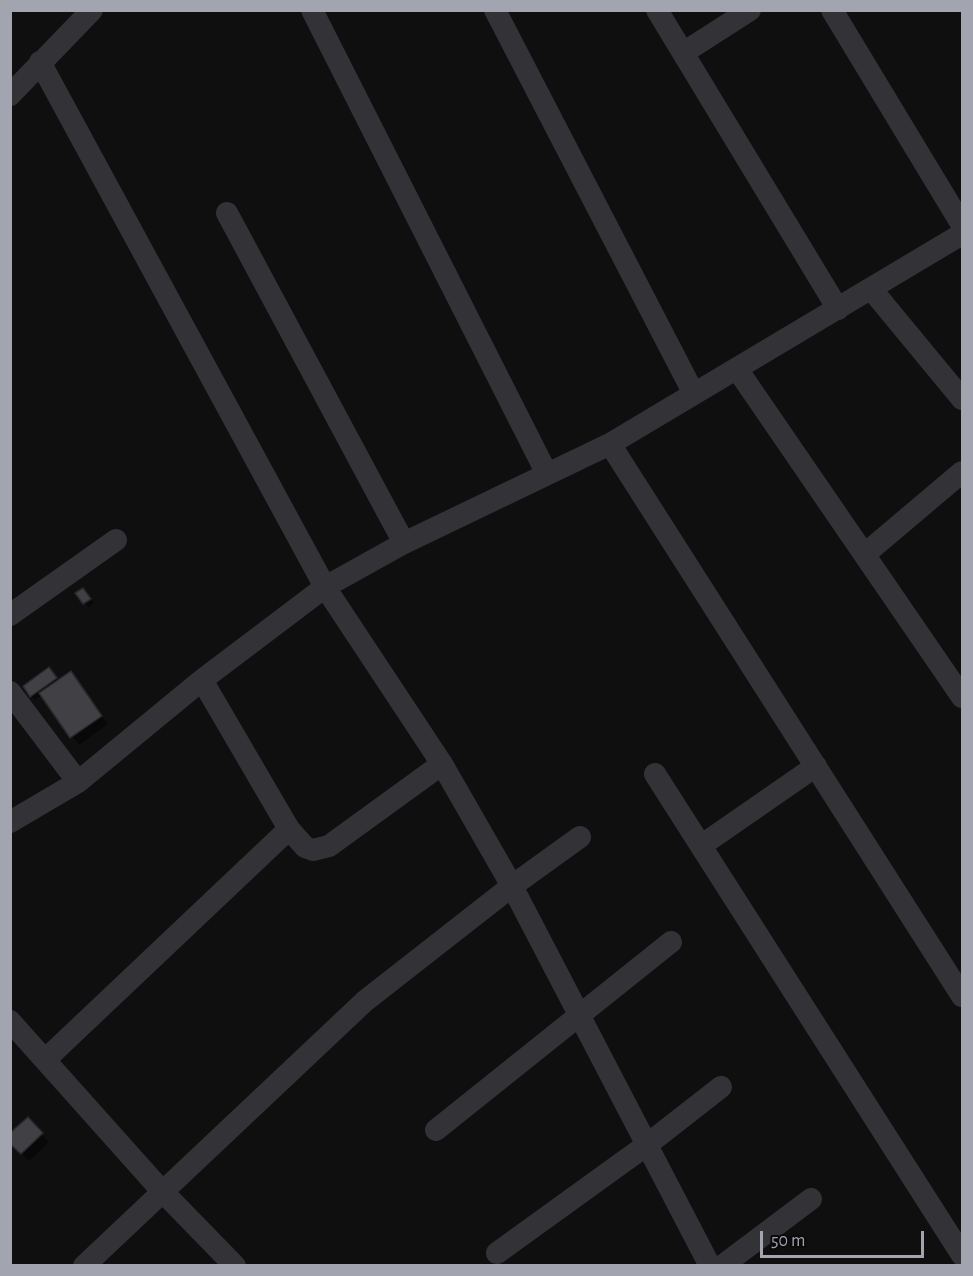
<!DOCTYPE html>
<html>
<head>
<meta charset="utf-8">
<style>
	body { margin:0 }
	#map { position:relative; width:973px; height:1276px; overflow:hidden; background:#0f0f10; font-family:"Alegreya Sans",sans-serif }
	canvas { display:block }
	.frame { position:absolute; inset:0; border:12px solid #a2a4af; pointer-events:none }
	.scale { position:absolute; left:760px; top:1231px; width:164px; height:27px; box-sizing:border-box; border:3px solid #a2a4af; border-top:0; padding-left:8px; font-size:18px; line-height:21px; white-space:nowrap; color:#a2a4af; -webkit-text-stroke:4px #0a0a0b; paint-order:stroke }
</style>
</head>
<body>
<div id="map">
<canvas width="973" height="1276"></canvas>
<div class="frame"></div>
<div class="scale">50 m</div>
</div>
<script>
const context = document.querySelector('canvas').getContext('2d');
context.lineJoin = 'round';
function fill(path, color) {
  context.fillStyle = color;
  context.fill(path, 'evenodd');
}
function toPath(rows) {
  const path = new Path2D();
  for (const r of rows) {
    path.moveTo(r[0], r[1]);
    for (let i = 2; i < r.length; i += 2) path.lineTo(r[i], r[i + 1]);
  }
  return path;
}
function strokePath(path, color, width, dash) {
  context.strokeStyle = color;
  context.lineWidth = width;
  context.lineCap = dash ? 'butt' : 'round';
  context.setLineDash(dash || []);
  context.stroke(path);
}
fill(toPath([
	[83,590,94,603,88,607,77,593],
	[53,673,58,681,71,673,108,724,79,745,42,695,35,700,31,696],
	[27,1119,49,1142,29,1161,10,1141]
]), '#0007');
const building = toPath([
	[83,588,91,599,83,604,75,593,83,588],
	[49,667,57,678,30,697,23,686,49,667],
	[71,671,102,716,70,738,39,693,71,671],
	[28,1117,43,1133,21,1154,10,1144,10,1133,28,1117]
]);
fill(building, '#414145');
strokePath(building, '#2a292c', 1.5);
strokePath(toPath([
	[312,10,547,474],
	[495,10,694,394],
	[657,10,838,309],
	[832,10,962,225],
	[683,53,750,10],
	[40,62,325,587,442,764,512,886,710,1266],
	[10,95,92,10],
	[227,213,404,543],
	[872,290,962,399],
	[737,369,962,697],
	[610,444,962,996],
	[865,554,962,472],
	[10,615,116,540],
	[202,680,289,829,305,847,313,850,329,846,442,764],
	[10,692,78,782],
	[655,774,962,1255],
	[10,822,78,782,202,680,325,587,404,543,610,444,962,234],
	[702,845,816,766],
	[10,1021,161,1190,235,1266],
	[46,1059,289,829],
	[436,1130,671,942],
	[497,1253,648,1144,721,1087],
	[84,1266,365,1001,512,886,580,837],
	[722,1266,811,1199]
]), '#333337', 22);
</script>
</body>
</html>
